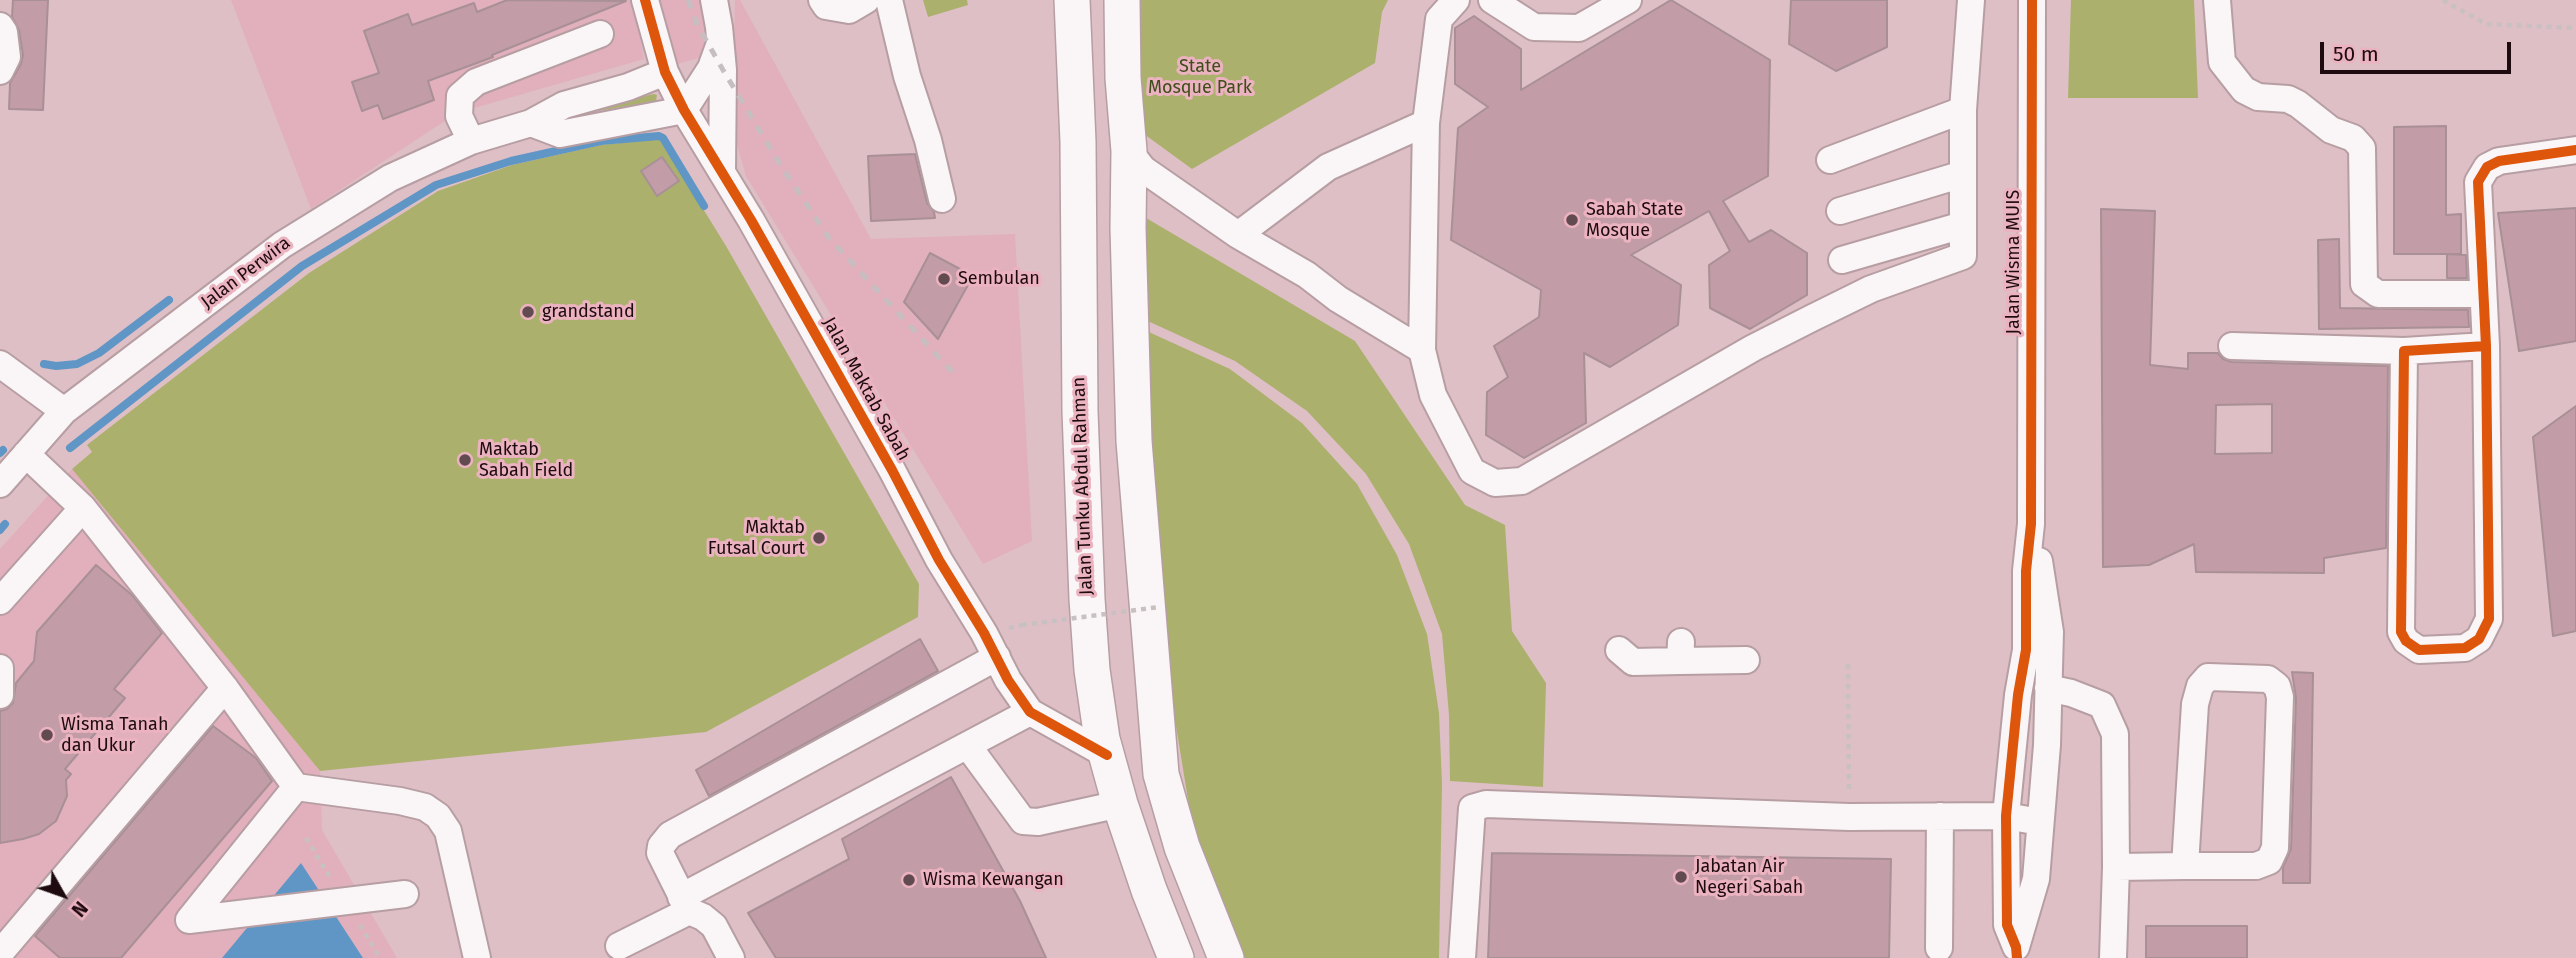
<!DOCTYPE html>
<html>
<head>
<meta charset="utf-8">
<style>
	body { margin:0 }
	#map { position:relative; width:2576px; height:958px; overflow:hidden; background:#debfc6; font-family:"Fira Sans",sans-serif }
	canvas { display:block }
	.north { position:absolute; left:28px; top:860px; width:70px; height:70px; -webkit-text-stroke:5px #ebb2bf; paint-order:stroke; rotate:130deg; font-size:19px; font-weight:700; line-height:28px; text-align:center; color:#1e0b10 }
	.north::after { content:''; display:block; margin:auto; width:24px; height:32px; background:#1e0b10; clip-path:polygon(50% 0,100% 100%,50% 72%,0 100%) }
	.scale { position:absolute; left:2320px; top:42px; width:191px; height:32px; box-sizing:border-box; border:4px solid #1e0b10; border-top:0; padding-left:9px; font-size:21px; line-height:24px; white-space:nowrap; color:#1e0b10; -webkit-text-stroke:5px #ebb2bf; paint-order:stroke }
</style>
</head>
<body>
<div id="map">
<canvas width="2576" height="958"></canvas>
<div class="north">N</div>
<div class="scale">50 m</div>
</div>
<script>
const context = document.querySelector('canvas').getContext('2d');
context.lineJoin = 'round';
function fill(path, color) {
  context.fillStyle = color;
  context.fill(path, 'evenodd');
}
function toPath(rows) {
  const path = new Path2D();
  for (const r of rows) {
    path.moveTo(r[0], r[1]);
    for (let i = 2; i < r.length; i += 2) path.lineTo(r[i], r[i + 1]);
  }
  return path;
}
function strokePath(path, color, width, dash) {
  context.strokeStyle = color;
  context.lineWidth = width;
  context.lineCap = dash ? 'butt' : 'round';
  context.setLineDash(dash || []);
  context.stroke(path);
}
function label(font, color, halo, rows, align = 'center') {
  context.font = font + ' "Fira Sans",sans-serif';
  context.lineWidth = 6;
  context.setLineDash([]);
  context.textBaseline = 'middle';
  context.strokeStyle = halo;
  context.fillStyle = color;
  for (const [text, x, y, turn = 0] of rows) {
    context.save();
    context.translate(x, y);
    context.rotate((+turn || 0) * Math.PI / 180);
    context.textAlign = isNaN(turn) ? turn : align;
    if (halo) context.strokeText(text, 0, 0);
    context.fillText(text, 0, 0);
    context.restore();
  }
}
fill(toPath([
	[231,0,633,0,644,59,457,113,311,209],
	[656,0,701,0,715,44,705,56,674,65],
	[735,0,740,0,871,239,1015,234,1032,541,983,564,746,176,732,127],
	[72,469,320,771,322,830,397,958,0,958,0,549]
]), '#e1b0bc');
fill(toPath([
	[923,0,967,0,968,5,928,17],
	[1125,0,1388,0,1382,12,1375,63,1192,169,1122,118],
	[2071,0,2194,0,2198,98,2068,98],
	[654,94,657,95,656,101,599,111,601,106],
	[660,139,726,246,919,584,918,617,706,732,320,771,72,469,92,452,87,445,309,273,438,191,512,165,601,145],
	[1141,215,1355,341,1465,505,1505,525,1512,631,1546,683,1543,787,1450,781,1449,715,1442,634,1409,544,1366,474,1307,411,1235,361,1139,317],
	[1140,328,1230,369,1302,423,1357,484,1397,555,1427,634,1439,713,1442,783,1439,958,1235,958,1201,879,1169,683]
]), '#abb16c');
fill(toPath([
	[301,863,363,958,222,958]
]), '#5f96c5');
strokePath(toPath([
	[44,364,56,366,77,364,99,353,169,300],
	[70,448,302,266,436,185,511,161,601,141,659,136,663,138,704,206],
	[0,453,3,450],
	[0,530,5,524]
]), '#5f96c5', 8);
const building = toPath([
	[13,0,48,0,43,110,9,109,10,83,21,64,23,55,19,30,12,17,13,0],
	[507,0,626,1,492,55,493,57,428,81,434,100,383,119,378,105,362,111,352,82,379,73,364,31,408,14,412,25,474,3,477,12,507,0],
	[1671,0,1770,60,1768,176,1723,201,1749,242,1771,230,1807,253,1807,295,1750,329,1710,308,1709,265,1730,251,1709,211,1631,255,1681,285,1678,325,1610,367,1584,353,1586,423,1524,458,1486,435,1487,392,1508,377,1494,346,1539,317,1541,290,1451,240,1458,128,1488,107,1455,84,1455,28,1474,16,1521,49,1521,90,1671,0],
	[1791,0,1887,0,1887,47,1836,71,1789,44,1791,0],
	[2446,126,2446,215,2461,214,2461,254,2394,254,2394,127,2446,126],
	[915,154,927,203,934,212,935,218,871,221,868,156,915,154],
	[662,157,679,181,657,196,641,171,662,157],
	[2576,208,2576,341,2519,351,2498,213,2576,208],
	[2101,209,2155,211,2150,365,2188,369,2188,353,2218,353,2223,359,2232,362,2388,366,2386,548,2324,558,2324,573,2196,572,2194,544,2149,565,2103,567,2101,209],
	[2272,404,2272,453,2215,454,2216,405,2272,404],
	[2339,239,2340,308,2468,310,2469,327,2319,329,2318,240,2339,239],
	[930,253,973,276,938,339,904,302,930,253],
	[2447,254,2466,255,2467,278,2447,278,2447,254],
	[2576,406,2576,631,2553,636,2533,437,2576,406],
	[96,565,132,595,162,633,114,689,125,698,65,769,71,774,66,780,67,796,56,821,39,834,23,839,0,843,0,711,7,709,13,703,16,683,34,661,37,632,96,565],
	[920,639,938,671,709,796,696,770,920,639],
	[2292,672,2313,673,2310,883,2283,883,2283,867,2291,849,2296,698,2292,672],
	[213,726,256,758,272,781,121,958,60,958,35,936,213,726],
	[951,777,1020,901,1046,958,776,958,748,913,849,859,842,839,951,777],
	[1492,853,1891,859,1889,958,1488,958,1492,853],
	[2146,926,2247,926,2247,958,2146,958,2146,926]
]);
fill(building, '#c29ca7');
strokePath(building, '#a89096', 2);
const minor = toPath([
	[645,0,665,72,684,110,751,220,892,470,939,560,984,633,1008,680,1030,712,1107,755],
	[714,0,719,27,723,70,722,172],
	[822,0,826,6,849,10,866,0],
	[889,0,907,76,928,140,942,199],
	[1492,0,1534,27,1579,28,1628,0],
	[2217,0,2222,62,2244,90,2258,97,2288,99,2298,104,2331,130,2353,138,2362,148,2364,284,2378,294,2483,294],
	[0,26,4,32,7,57,0,71],
	[684,110,711,68,719,46],
	[531,123,560,134,684,110],
	[471,141,459,116,460,96,476,82,600,34],
	[1129,151,1143,169,1238,235,1307,275,1338,299,1422,350,1433,395,1472,471,1495,483,1522,481,1753,348,1812,318,1871,289,1963,256,1963,110,1971,0],
	[1830,160,1963,110],
	[1840,211,1963,174],
	[1238,235,1328,167,1426,123],
	[1842,260,1963,225],
	[2232,346,2404,351],
	[2486,346,2404,351,2401,632,2406,641,2419,650,2465,648,2479,639,2489,619,2486,346,2478,182,2487,167,2499,161,2576,150],
	[1422,350,1426,123,1439,19,1456,0],
	[0,364,64,411],
	[26,454,83,508,225,688,296,787,189,920,405,894],
	[0,484,64,411,282,245,390,178,471,141,531,123,564,105,628,87,665,72],
	[0,601,83,508],
	[1619,650,1633,662,1680,661,1681,642],
	[1680,661,1746,660],
	[0,668,0,695],
	[2048,688,2071,693,2102,705,2115,734,2116,867,2113,958],
	[968,746,1023,821,1038,822,1120,804],
	[296,787,400,801,425,807,438,816,448,831,477,958],
	[2116,867,2185,866,2256,866,2269,861,2275,848,2280,697,2277,686,2268,679,2208,677,2200,686,2195,704,2185,866],
	[681,897,1030,712],
	[689,911,703,917,714,926,731,958],
	[619,946,689,911,660,853,661,846,670,835,997,657],
	[2016,947,2007,925,2006,816,2018,695,2026,650,2026,571,2031,524,2032,0],
	[2016,947,2036,879,2047,745,2050,632,2039,561],
	[1939,948,1940,816],
	[0,953,225,688],
	[1462,958,1472,808,1486,804,1849,817,2006,816,2040,822]
]);
const major = toPath([
	[1072,0,1078,142,1080,411,1087,599,1092,670,1102,739,1120,804,1149,890,1176,958],
	[1122,0,1123,78,1129,151,1128,228,1134,441,1161,774,1182,847,1226,958]
]);
strokePath(minor, '#b69ea3', 30);
strokePath(major, '#b69ea3', 38);
strokePath(toPath([
	[2443,0,2486,24,2576,28],
	[1009,628,1022,625],
	[1848,664,1849,793],
	[306,838,331,879],
	[360,925,380,958]
]), '#c9c0c2', 4.5, [5, 5]);
strokePath(minor, '#faf5f6', 26);
strokePath(major, '#faf5f6', 35);
strokePath(toPath([
	[688,0,697,24,723,70,778,161,829,238,958,378]
]), '#c6bec0', 5, [9, 9]);
strokePath(toPath([
	[1022,625,1159,607]
]), '#c9c0c2', 4.5, [5, 5]);
strokePath(toPath([
	[645,0,665,72,684,110,751,220,892,470,939,560,984,633,1008,680,1030,712,1107,755],
	[2486,346,2404,351,2401,632,2406,641,2419,650,2465,648,2479,639,2489,619,2486,346,2478,182,2487,167,2499,161,2576,150],
	[2017,958,2016,947,2007,925,2006,816,2018,695,2026,650,2026,571,2031,524,2032,0]
]), '#de550c', 10);
for (const [x, y, r, color] of [
	[1572,220,7,"#614a50"],
	[944,279,7,"#614a50"],
	[528,312,7,"#614a50"],
	[465,460,7,"#614a50"],
	[819,538,7,"#614a50"],
	[47,735,7,"#614a50"],
	[1681,877,7,"#614a50"],
	[909,880,7,"#614a50"]
]) {
  const dot = new Path2D();
  dot.arc(x, y, r, 0, 2 * Math.PI);
  context.fillStyle = color;
  context.fill(dot);
  strokePath(dot, '#ebb2bf', 2.5);
}
label('18px', '#3e4d1b', '#ebb2bf', [
	["State",1200,67],
	["Mosque Park",1200,88]
]);
label('18px', '#1e0b10', '#ebb2bf', [
	["Sabah State",1586,210],
	["Mosque",1586,231],
	["Sembulan",958,279],
	["grandstand",542,312],
	["Maktab",479,450],
	["Sabah Field",479,471],
	["Maktab",805,528,"right"],
	["Futsal Court",805,549,"right"],
	["Wisma Tanah",61,725],
	["dan Ukur",61,746],
	["Jabatan Air",1695,867],
	["Negeri Sabah",1695,888],
	["Wisma Kewangan",923,880]
], 'left');
label('18px', '#1e0b10', '#ebb2bf', [
	["Jalan Wisma MUIS",2014,262,-90],
	["Jalan Perwira",246,273,-37],
	["Jalan Maktab Sabah",866,389,61],
	["Jalan Tunku Abdul Rahman",1083,486,-92]
]);
</script>
</body>
</html>
